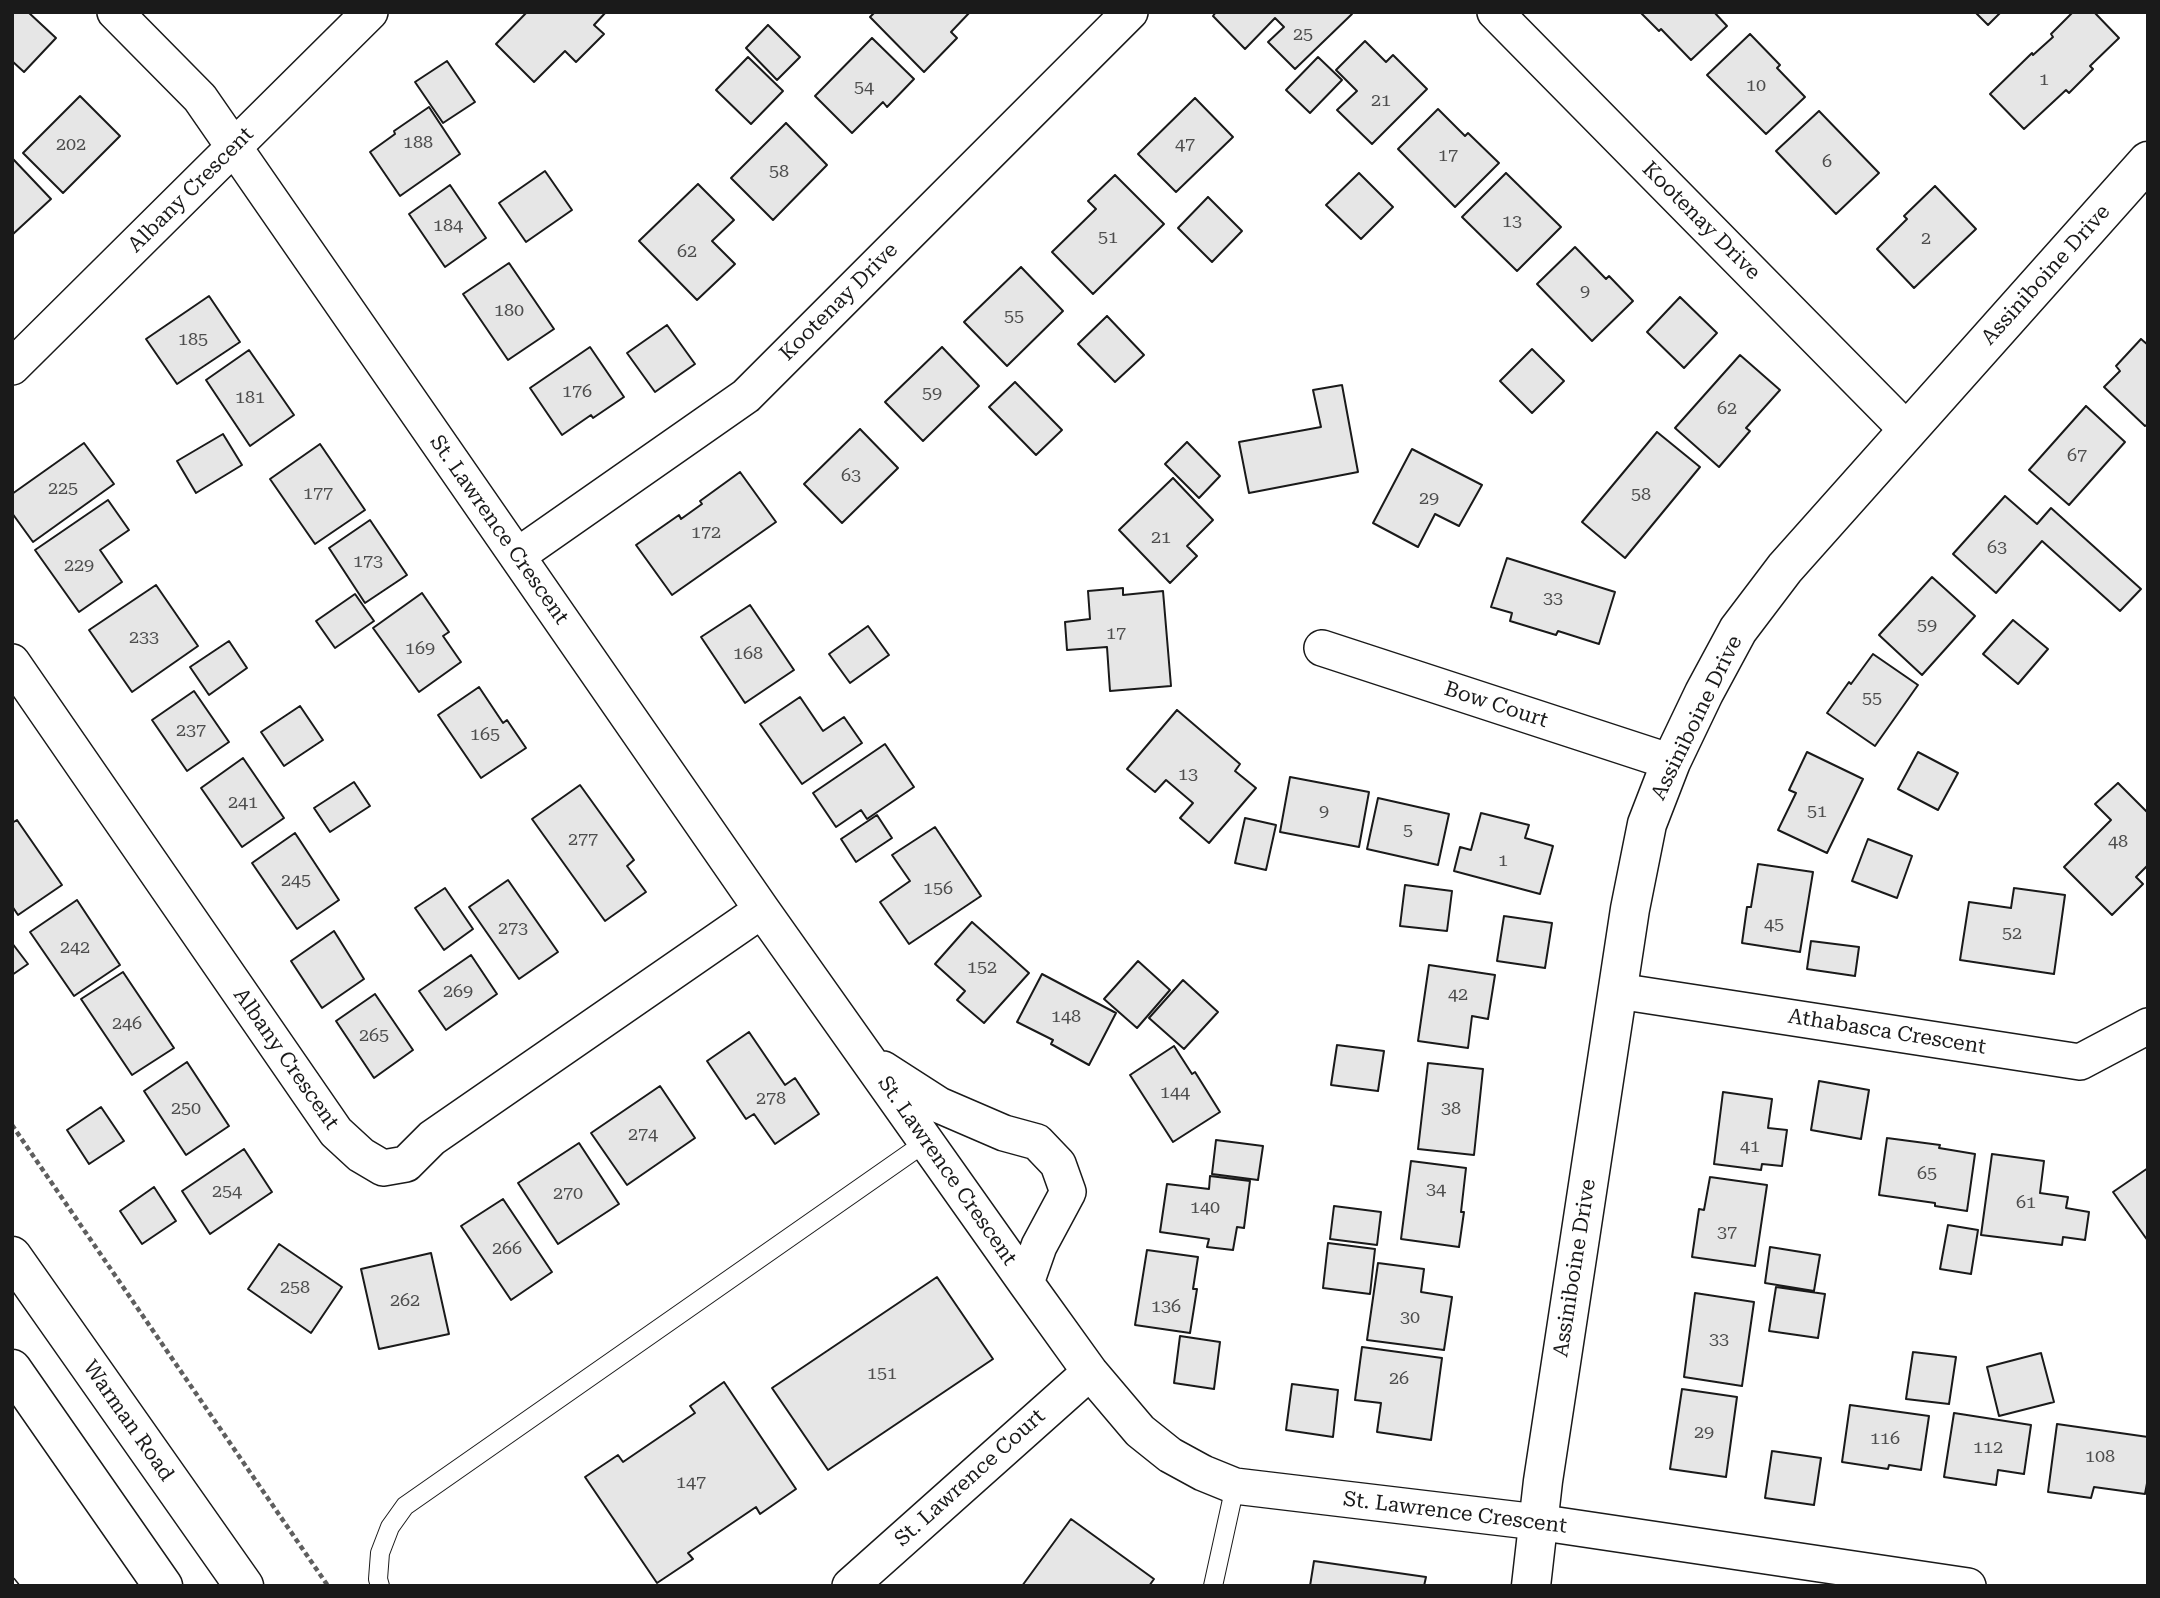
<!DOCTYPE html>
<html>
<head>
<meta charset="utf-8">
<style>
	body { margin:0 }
	#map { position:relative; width:2160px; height:1598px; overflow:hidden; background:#fff; font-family:"Roboto Serif",serif }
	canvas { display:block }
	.frame { position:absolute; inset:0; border:14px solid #1a1a1a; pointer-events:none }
</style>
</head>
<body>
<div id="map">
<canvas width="2160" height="1598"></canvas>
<div class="frame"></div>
</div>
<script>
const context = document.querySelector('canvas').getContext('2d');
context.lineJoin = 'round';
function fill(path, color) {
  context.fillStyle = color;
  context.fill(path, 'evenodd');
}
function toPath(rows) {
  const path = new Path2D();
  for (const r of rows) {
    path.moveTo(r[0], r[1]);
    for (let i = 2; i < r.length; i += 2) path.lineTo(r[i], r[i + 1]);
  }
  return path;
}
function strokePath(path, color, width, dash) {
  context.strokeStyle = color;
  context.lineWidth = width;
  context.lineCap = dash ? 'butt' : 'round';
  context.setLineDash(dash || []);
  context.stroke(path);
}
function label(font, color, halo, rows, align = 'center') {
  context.font = font + ' "Roboto Serif",serif';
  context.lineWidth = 5;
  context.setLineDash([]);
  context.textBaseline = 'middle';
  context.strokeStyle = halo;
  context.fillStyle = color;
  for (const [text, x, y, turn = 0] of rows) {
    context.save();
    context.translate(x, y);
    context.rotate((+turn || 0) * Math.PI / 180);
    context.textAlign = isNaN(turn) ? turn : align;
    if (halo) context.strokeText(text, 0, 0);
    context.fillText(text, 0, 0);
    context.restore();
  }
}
const building = toPath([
	[13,12,28,12,56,38,24,72,12,61,13,12],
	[527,12,606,12,594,25,604,34,576,62,565,51,534,82,496,44,527,12],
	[875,12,970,12,951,32,957,38,924,72,870,17,875,12],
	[1216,12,1351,12,1352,14,1295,69,1268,42,1284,27,1275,18,1245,49,1213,16,1216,12],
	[1640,12,1714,12,1727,26,1691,60,1661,29,1659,31,1640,12],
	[1975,12,2001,12,1988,25,1975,12],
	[2073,12,2094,12,2119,38,2090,66,2093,69,2069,93,2066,90,2024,129,1990,94,2032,53,2033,55,2053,37,2051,34,2073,12],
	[768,25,800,57,777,80,746,48,768,25],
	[1750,34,1780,65,1777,68,1805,97,1766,134,1707,75,1750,34],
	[872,38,914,79,887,107,883,102,852,133,815,96,872,38],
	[1365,41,1386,62,1393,55,1427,89,1372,144,1337,110,1357,91,1336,70,1365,41],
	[748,57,783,91,751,124,716,90,748,57],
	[1318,57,1342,80,1310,113,1286,90,1318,57],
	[447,61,475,102,443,123,415,82,447,61],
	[80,96,120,136,63,193,23,153,80,96],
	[1195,98,1233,137,1176,192,1138,154,1195,98],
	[429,107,460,154,400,196,370,152,395,134,394,131,429,107],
	[1438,109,1465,136,1468,133,1499,163,1455,207,1398,149,1438,109],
	[1819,111,1879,173,1836,214,1776,151,1819,111],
	[786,123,827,165,773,220,731,178,786,123],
	[13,159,51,199,12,235,12,160,13,159],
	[545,171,572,210,526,242,499,203,545,171],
	[1359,173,1393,207,1361,239,1326,205,1359,173],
	[1506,173,1561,227,1517,271,1462,217,1506,173],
	[1115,175,1164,224,1093,294,1052,252,1096,209,1088,201,1115,175],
	[698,184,734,220,712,241,735,264,697,300,639,241,698,184],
	[450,185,486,238,445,267,409,214,450,185],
	[1935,186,1976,229,1914,288,1877,249,1907,219,1904,216,1935,186],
	[1208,197,1242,231,1212,262,1178,228,1208,197],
	[1575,247,1606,279,1609,276,1633,301,1592,341,1537,284,1575,247],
	[509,263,554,329,508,360,463,294,509,263],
	[1021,267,1063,311,1007,366,964,322,1021,267],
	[209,296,240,342,177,384,146,339,209,296],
	[1680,297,1717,333,1684,368,1647,332,1680,297],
	[1107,316,1144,355,1115,382,1078,344,1107,316],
	[667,325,695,364,655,392,627,353,667,325],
	[2141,339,2148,345,2148,424,2145,426,2104,387,2120,371,2116,366,2141,339],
	[590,347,624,397,593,418,591,415,562,435,530,388,590,347],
	[942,347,979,386,923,441,885,402,942,347],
	[1532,349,1564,381,1532,413,1500,381,1532,349],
	[249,350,294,415,250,446,206,380,249,350],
	[1740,355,1780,390,1746,428,1750,431,1719,467,1675,428,1740,355],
	[1015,382,1062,430,1036,455,989,407,1015,382],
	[1342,385,1358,472,1249,493,1239,442,1321,427,1313,390,1342,385],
	[2086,406,2125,442,2069,505,2029,470,2086,406],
	[860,429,898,468,842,523,804,484,860,429],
	[1657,432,1700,467,1625,558,1582,522,1657,432],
	[223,434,242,465,196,493,177,461,223,434],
	[1187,442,1220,476,1199,498,1165,464,1187,442],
	[84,443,114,484,33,542,12,513,12,494,84,443],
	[320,444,365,510,315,544,270,479,320,444],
	[1412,449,1482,485,1459,526,1435,514,1418,547,1373,523,1412,449],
	[740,472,776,522,672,595,636,545,679,515,681,519,702,504,700,501,740,472],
	[1173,478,1213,520,1187,546,1197,556,1170,583,1119,530,1173,478],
	[2005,496,2037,524,2051,508,2141,589,2120,611,2042,541,1996,593,1953,554,2005,496],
	[108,500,129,530,100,550,122,582,79,612,35,550,108,500],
	[370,520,407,575,365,603,329,548,370,520],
	[1507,558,1615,592,1599,644,1558,631,1556,635,1510,621,1512,613,1491,607,1507,558],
	[1932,577,1975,616,1922,675,1879,635,1932,577],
	[156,585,198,646,132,692,89,630,156,585],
	[1123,588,1123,595,1163,591,1171,686,1110,691,1107,647,1067,650,1065,622,1090,619,1088,591,1123,588],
	[422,593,449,632,443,636,461,662,419,692,373,628,422,593],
	[355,594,374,621,335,648,316,621,355,594],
	[750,605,794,670,745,703,701,637,750,605],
	[2013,620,2048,649,2018,684,1983,654,2013,620],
	[868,626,889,655,850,683,829,654,868,626],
	[229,641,247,668,209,695,190,667,229,641],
	[1873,654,1918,685,1875,746,1827,713,1849,682,1851,684,1873,654],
	[479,687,503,723,507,720,526,748,481,778,438,715,479,687],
	[194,691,229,742,187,771,152,720,194,691],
	[800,697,823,731,844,717,862,743,802,784,760,724,800,697],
	[300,706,323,740,284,766,261,732,300,706],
	[1177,710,1240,764,1235,771,1256,788,1209,843,1180,818,1193,803,1166,780,1155,792,1127,769,1177,710],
	[885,744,914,787,867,819,861,810,836,827,813,793,885,744],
	[1807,752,1863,779,1827,853,1778,830,1796,793,1789,790,1807,752],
	[1918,752,1958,773,1938,810,1898,789,1918,752],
	[243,758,284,818,242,847,201,788,243,758],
	[1290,777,1369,792,1359,847,1280,832,1290,777],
	[354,782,370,806,330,832,314,808,354,782],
	[2118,783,2148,813,2148,865,2136,877,2143,884,2112,915,2064,867,2111,820,2095,804,2118,783],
	[580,785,634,860,627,866,646,892,605,921,532,819,580,785],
	[1378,798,1449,814,1438,865,1367,849,1378,798],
	[1481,813,1529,825,1525,838,1553,846,1540,894,1454,871,1460,847,1471,850,1481,813],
	[877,815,892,838,856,862,841,839,877,815],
	[1245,818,1276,825,1266,870,1235,863,1245,818],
	[17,820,62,885,18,915,12,906,12,823,17,820],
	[935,827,981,896,909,944,880,902,910,881,892,855,935,827],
	[295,833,339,900,297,929,252,863,295,833],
	[1868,839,1912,856,1897,898,1852,881,1868,839],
	[1758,864,1813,872,1800,952,1742,943,1747,907,1751,907,1758,864],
	[508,880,558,952,519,979,469,907,508,880],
	[1405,885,1452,891,1447,931,1400,926,1405,885],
	[445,888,473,929,444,950,415,908,445,888],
	[2014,888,2065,895,2054,974,1960,960,1969,902,2011,908,2014,888],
	[77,900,120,965,74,996,30,932,77,900],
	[1504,916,1552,923,1545,968,1497,961,1504,916],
	[972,922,1029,973,984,1023,957,1000,965,991,935,964,972,922],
	[334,931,364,979,322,1008,291,961,334,931],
	[1811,941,1859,947,1855,976,1807,969,1811,941],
	[12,943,28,964,12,975,12,943],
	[471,955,497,994,446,1030,419,991,471,955],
	[1138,961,1170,990,1137,1028,1104,999,1138,961],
	[1429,965,1495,975,1488,1019,1472,1016,1468,1048,1418,1041,1429,965],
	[123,972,174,1048,132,1075,81,999,123,972],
	[1042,974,1116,1013,1089,1065,1051,1044,1053,1040,1017,1022,1042,974],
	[1183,980,1218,1012,1184,1049,1149,1018,1183,980],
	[375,994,413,1050,374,1078,336,1021,375,994],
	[749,1032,785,1085,795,1078,819,1114,775,1144,754,1114,746,1119,707,1061,749,1032],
	[1337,1045,1384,1051,1378,1091,1331,1085,1337,1045],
	[1174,1046,1192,1074,1195,1072,1220,1112,1173,1142,1130,1075,1174,1046],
	[187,1062,229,1126,186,1155,144,1091,187,1062],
	[1428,1063,1483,1069,1474,1155,1418,1149,1428,1063],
	[1819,1081,1869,1090,1861,1139,1811,1130,1819,1081],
	[660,1086,695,1138,627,1185,591,1133,660,1086],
	[1723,1092,1772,1099,1768,1128,1787,1130,1782,1166,1762,1164,1761,1170,1714,1164,1723,1092],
	[101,1107,124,1141,89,1164,67,1130,101,1107],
	[1887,1138,1940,1145,1939,1148,1975,1154,1967,1211,1935,1206,1935,1203,1879,1195,1887,1138],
	[1216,1140,1263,1146,1258,1180,1212,1174,1216,1140],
	[579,1143,619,1204,558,1244,518,1183,579,1143],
	[244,1149,272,1192,210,1234,182,1191,244,1149],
	[1992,1154,2044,1161,2040,1193,2068,1197,2066,1208,2089,1212,2085,1240,2063,1237,2062,1245,1981,1235,1992,1154],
	[1411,1161,1466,1168,1461,1212,1464,1212,1459,1247,1401,1239,1411,1161],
	[2148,1168,2148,1241,2113,1192,2148,1168],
	[1210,1176,1250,1181,1244,1228,1237,1227,1233,1250,1207,1247,1209,1239,1160,1232,1167,1184,1209,1189,1210,1176],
	[1710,1177,1767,1185,1755,1266,1692,1257,1699,1209,1704,1210,1710,1177],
	[154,1187,176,1221,142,1244,120,1211,154,1187],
	[503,1199,552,1272,511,1300,461,1226,503,1199],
	[1334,1206,1381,1212,1377,1245,1330,1239,1334,1206],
	[1948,1225,1978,1230,1971,1274,1940,1269,1948,1225],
	[1328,1243,1375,1249,1370,1294,1323,1288,1328,1243],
	[279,1244,342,1287,311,1333,248,1289,279,1244],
	[1770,1247,1820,1255,1814,1291,1765,1283,1770,1247],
	[1147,1250,1198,1257,1193,1289,1197,1289,1190,1333,1135,1325,1147,1250],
	[431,1253,449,1334,379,1349,361,1269,431,1253],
	[1378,1263,1424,1269,1421,1292,1452,1297,1444,1350,1367,1340,1378,1263],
	[937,1277,993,1359,828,1470,772,1388,937,1277],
	[1776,1287,1825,1294,1818,1338,1769,1331,1776,1287],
	[1695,1293,1754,1302,1742,1386,1684,1377,1695,1293],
	[1180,1336,1220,1342,1214,1389,1174,1383,1180,1336],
	[1362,1347,1442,1358,1431,1440,1377,1432,1381,1403,1355,1400,1362,1347],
	[1913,1352,1956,1357,1949,1404,1906,1399,1913,1352],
	[2041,1353,2054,1402,1999,1416,1987,1367,2041,1353],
	[724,1382,796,1489,760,1514,756,1507,688,1553,693,1559,657,1583,585,1477,618,1455,623,1462,695,1413,690,1406,724,1382],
	[1292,1384,1338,1390,1333,1437,1286,1430,1292,1384],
	[1682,1389,1737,1397,1726,1477,1670,1469,1682,1389],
	[1850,1405,1929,1416,1921,1470,1889,1465,1888,1469,1842,1462,1850,1405],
	[1954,1413,2031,1425,2024,1474,1998,1470,1996,1485,1944,1477,1954,1413],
	[2057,1424,2148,1437,2148,1478,2145,1494,2094,1487,2091,1498,2048,1492,2057,1424],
	[1772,1451,1821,1458,1814,1505,1765,1498,1772,1451],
	[1071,1519,1154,1579,1149,1586,1022,1586,1071,1519],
	[1314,1561,1426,1577,1424,1586,1310,1586,1314,1561]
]);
fill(building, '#e6e6e6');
strokePath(building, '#1a1a1a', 2);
const service = toPath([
	[380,1586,378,1579,380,1553,390,1527,405,1506,926,1142],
	[1213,1586,1235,1486]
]);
const minor = toPath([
	[115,12,200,98,762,910,1026,1283,1090,1372,1140,1431,1170,1455,1203,1473,1235,1486,1537,1522,1968,1586],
	[1495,12,1907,430],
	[12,367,370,12],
	[517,556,746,396,1130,12],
	[1322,648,1671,762],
	[12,662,336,1132,361,1155,383,1168,406,1164,432,1138,762,910],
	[1618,991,2080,1062,2148,1026],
	[883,1069,939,1105,1004,1133,1037,1142,1058,1164,1068,1192,1039,1246,1026,1283],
	[850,1586,1090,1372]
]);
const tertiary = toPath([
	[1531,1586,1543,1481,1630,909,1647,824,1671,762,1704,693,1738,630,1785,568,2148,161]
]);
const secondary = toPath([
	[12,1256,244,1586],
	[12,1369,163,1586]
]);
strokePath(service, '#1a1a1a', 20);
strokePath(minor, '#1a1a1a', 38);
strokePath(tertiary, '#1a1a1a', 41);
strokePath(secondary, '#1a1a1a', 41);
strokePath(toPath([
	[12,1125,328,1586]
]), '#5f5f5f', 4.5, [5, 3.5]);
strokePath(service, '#fff', 18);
strokePath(minor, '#fff', 35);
strokePath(tertiary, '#fff', 38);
strokePath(secondary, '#fff', 38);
const rail = toPath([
	[12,1581,16,1586]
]);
strokePath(rail, '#1a1a1a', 8);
strokePath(rail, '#fff', 5, [16]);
label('18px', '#4d4d4d', null, [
	["25",1303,35],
	["1",2044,80],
	["10",1756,86],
	["54",864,88],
	["21",1381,101],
	["188",418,143],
	["202",71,145],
	["47",1185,145],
	["17",1448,156],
	["6",1827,162],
	["58",779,172],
	["13",1512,222],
	["184",448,226],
	["51",1108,238],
	["2",1926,239],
	["62",687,252],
	["9",1585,292],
	["180",509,311],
	["55",1014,317],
	["185",193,340],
	["176",577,392],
	["59",932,394],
	["181",250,398],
	["62",1727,409],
	["67",2077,456],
	["63",851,476],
	["225",63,489],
	["177",318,494],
	["58",1641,495],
	["29",1429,499],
	["172",706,533],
	["21",1161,538],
	["63",1997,548],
	["173",368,562],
	["229",79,566],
	["33",1553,599],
	["59",1927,626],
	["17",1116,634],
	["233",144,638],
	["169",420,649],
	["168",748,654],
	["55",1872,699],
	["237",191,731],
	["165",485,735],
	["13",1188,775],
	["241",243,803],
	["9",1324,812],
	["51",1817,812],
	["5",1408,831],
	["277",583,840],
	["48",2118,842],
	["1",1503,861],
	["245",296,881],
	["156",938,889],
	["45",1774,925],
	["273",513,929],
	["52",2012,934],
	["242",75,948],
	["152",982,968],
	["269",458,992],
	["42",1458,995],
	["148",1066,1017],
	["246",127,1024],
	["265",374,1036],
	["144",1175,1093],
	["278",771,1099],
	["250",186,1109],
	["38",1451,1109],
	["274",643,1135],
	["41",1750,1147],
	["65",1927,1174],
	["34",1436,1190],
	["254",227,1192],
	["270",568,1194],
	["61",2026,1203],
	["140",1205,1208],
	["37",1727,1233],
	["266",507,1249],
	["258",295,1288],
	["262",405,1301],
	["136",1166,1307],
	["30",1410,1318],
	["33",1719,1340],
	["151",882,1374],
	["26",1399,1379],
	["29",1704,1433],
	["116",1885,1439],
	["112",1988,1448],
	["108",2100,1457],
	["147",691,1483]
]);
label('21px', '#1a1a1a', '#fff', [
	["Albany Crescent",191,190,-45],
	["Kootenay Drive",1701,221,45],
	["Assiniboine Drive",2046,275,-48],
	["Kootenay Drive",839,302,-45],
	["St. Lawrence Crescent",499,530,55],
	["Bow Court",1496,705,18],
	["Assiniboine Drive",1697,718,-64],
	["Athabasca Crescent",1887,1032,9],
	["Albany Crescent",286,1059,55],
	["St. Lawrence Crescent",947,1171,55],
	["Assiniboine Drive",1575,1268,-81],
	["Warman Road",128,1421,55],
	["St. Lawrence Court",970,1478,-42],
	["St. Lawrence Crescent",1455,1513,7]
]);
</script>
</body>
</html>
